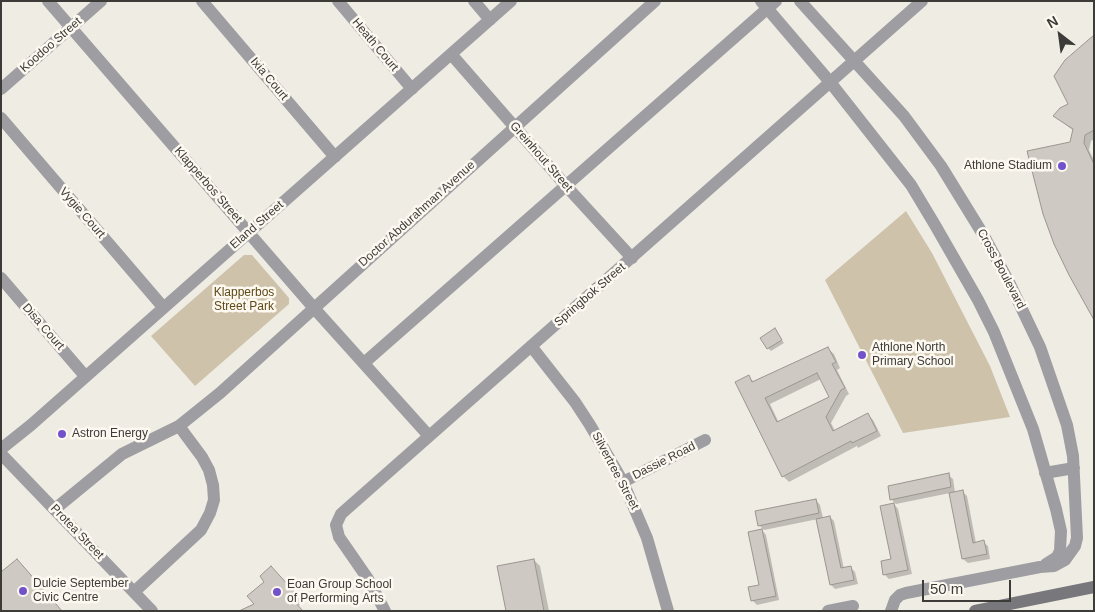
<!DOCTYPE html>
<html>
<head>
<meta charset="utf-8">
<style>
	body { margin:0 }
	#map { position:relative; width:1095px; height:612px; overflow:hidden; background:#efece4; font-family:Arial,sans-serif }
	canvas { display:block }
	.frame { position:absolute; inset:0; border:2px solid #3c3b38; pointer-events:none }
	.north { position:absolute; left:1035px; top:10px; width:50px; height:50px; -webkit-text-stroke:4px #fdf9f1; paint-order:stroke; rotate:330deg; font-size:14px; font-weight:700; line-height:20px; text-align:center; color:#3c3b38 }
	.north::after { content:''; display:block; margin:auto; width:18px; height:22px; background:#3c3b38; clip-path:polygon(50% 0,100% 100%,50% 72%,0 100%) }
	.scale { position:absolute; left:922px; top:580px; width:89px; height:22px; box-sizing:border-box; border:2px solid #3c3b38; border-top:0; padding-left:6px; font-size:15px; line-height:18px; white-space:nowrap; color:#3c3b38; -webkit-text-stroke:4px #fdf9f1; paint-order:stroke }
</style>
</head>
<body>
<div id="map">
<canvas width="1095" height="612"></canvas>
<div class="frame"></div>
<div class="north">N</div>
<div class="scale">50 m</div>
</div>
<script>
const context = document.querySelector('canvas').getContext('2d');
context.lineJoin = 'round';
function fill(path, color) {
  context.fillStyle = color;
  context.fill(path, 'evenodd');
}
function toPath(rows) {
  const path = new Path2D();
  for (const r of rows) {
    path.moveTo(r[0], r[1]);
    for (let i = 2; i < r.length; i += 2) path.lineTo(r[i], r[i + 1]);
  }
  return path;
}
function strokePath(path, color, width, dash) {
  context.strokeStyle = color;
  context.lineWidth = width;
  context.lineCap = dash ? 'butt' : 'round';
  context.setLineDash(dash || []);
  context.stroke(path);
}
function label(font, color, halo, rows, align = 'center') {
  context.font = font + ' Arial,sans-serif';
  context.lineWidth = 5;
  context.setLineDash([]);
  context.textBaseline = 'middle';
  context.strokeStyle = halo;
  context.fillStyle = color;
  for (const [text, x, y, turn = 0] of rows) {
    context.save();
    context.translate(x, y);
    context.rotate((+turn || 0) * Math.PI / 180);
    context.textAlign = isNaN(turn) ? turn : align;
    if (halo) context.strokeText(text, 0, 0);
    context.fillText(text, 0, 0);
    context.restore();
  }
}
fill(toPath([
	[906,211,932,253,990,366,1010,417,903,433,825,280],
	[244,255,252,255,289,298,289,304,195,386,151,336]
]), '#cec3aa');
fill(toPath([
	[1094,36,1094,139,1091,141,1089,150,1094,160,1094,314,1074,131,1054,116,1069,105],
	[777,333,784,343,771,351,768,348],
	[828,349,834,354,840,368,837,370,849,394,846,396,831,423,835,431,868,415,873,420,881,436,858,448,857,446,789,482,783,476,749,377,755,383],
	[821,379,830,398,779,423,770,404],
	[948,475,953,479,955,492,962,491,967,496,976,543,983,542,988,546,990,559,968,563,963,559,950,493,896,504,891,499],
	[816,500,820,505,823,518,830,517,834,521,844,569,851,568,855,572,858,584,835,589,831,585,818,519,764,530,759,525],
	[894,504,898,509,912,574,889,579,884,574,893,560],
	[762,530,766,535,779,600,757,605,752,600,760,586],
	[534,560,540,566,549,611,508,611],
	[275,572,302,602,298,606,257,605]
]), '#0003');
const building = toPath([
	[1094,35,1094,130,1085,135,1084,143,1094,164,1094,320,1069,275,1054,244,1043,214,1027,151,1070,142,1073,129,1053,116,1060,108,1068,104,1054,76,1065,60,1094,35],
	[775,328,782,340,767,349,760,338,775,328],
	[828,347,836,362,832,364,845,388,841,390,826,417,833,431,868,413,877,431,852,443,851,441,782,477,735,382,749,375,752,382,828,347],
	[817,373,829,397,777,422,765,398,817,373],
	[949,473,951,487,890,500,888,486,949,473],
	[963,490,973,543,984,540,987,554,962,559,949,493,963,490],
	[816,499,819,513,758,526,755,511,816,499],
	[894,503,908,570,883,575,881,561,891,559,880,506,894,503],
	[830,516,841,568,851,566,854,580,830,585,816,519,830,516],
	[762,529,776,596,751,601,748,587,759,585,748,532,762,529],
	[17,559,62,611,1,611,1,572,17,559],
	[534,559,544,611,506,611,497,566,534,559],
	[271,566,299,597,294,601,303,611,239,611,254,604,247,596,264,582,260,576,271,566]
]);
fill(building, '#cecac3');
strokePath(building, '#9a968f', 1);
strokePath(toPath([
	[48,1,313,307,429,436],
	[202,1,335,157],
	[338,1,412,89],
	[474,1,490,20],
	[761,1,830,82,911,185,935,225,978,300,994,332,1033,429,1056,509,1061,531,1060,551,1057,557,1046,564],
	[800,1,904,116,941,166,984,236,1009,282,1040,347,1067,425,1073,456,1077,538,1075,546,1065,560,1054,566,1040,567,906,593,900,595,895,600,891,611],
	[451,54,567,187,632,258],
	[1,89,101,1],
	[1,118,163,307],
	[1,278,85,376],
	[531,346,575,402,590,425,623,482,647,538,668,611],
	[364,363,776,1],
	[1,449,31,425,511,1],
	[1,454,152,611],
	[1045,473,1074,468],
	[623,482,705,440],
	[55,509,122,454,179,426,220,393,655,1],
	[134,592,201,530,210,513,214,500,213,485,209,470,202,457,179,426],
	[385,611,368,579,339,537,336,525,341,514,922,1],
	[828,611,853,606]
]), '#9e9da1', 12);
strokePath(toPath([
	[975,611,1094,587]
]), '#78777c', 12);
for (const [x, y, r, color] of [
	[1062,166,5,"#7252cb"],
	[862,355,5,"#7252cb"],
	[62,434,5,"#7252cb"],
	[23,591,5,"#7252cb"],
	[277,592,5,"#7252cb"]
]) {
  const dot = new Path2D();
  dot.arc(x, y, r, 0, 2 * Math.PI);
  context.fillStyle = color;
  context.fill(dot);
  strokePath(dot, '#fdf9f1', 2);
}
label('12px', '#3c3b38', '#fdf9f1', [
	["Koodoo Street",51,45,-41],
	["Heath Court",375,45,50],
	["Ixia Court",269,79,50],
	["Greinhout Street",541,157,49],
	["Klapperbos Street",208,185,49],
	["Vygie Court",82,213,49],
	["Doctor Abdurahman Avenue",417,214,-42],
	["Eland Street",257,225,-41],
	["Cross Boulevard",1001,269,62],
	["Springbok Street",590,295,-41],
	["Disa Court",43,327,49],
	["Dassie Road",664,461,-27],
	["Silvertree Street",615,471,62],
	["Protea Street",77,532,46]
]);
label('12px', '#3c3b38', '#fdf9f1', [
	["Athlone Stadium",1052,166,"right"],
	["Athlone North",872,348],
	["Primary School",872,362],
	["Astron Energy",72,434],
	["Dulcie September",33,584],
	["Civic Centre",33,598],
	["Eoan Group School",287,585],
	["of Performing Arts",287,599]
], 'left');
label('12px', '#5f4a18', '#fdf9f1', [
	["Klapperbos",244,293],
	["Street Park",244,307]
]);
</script>
</body>
</html>
